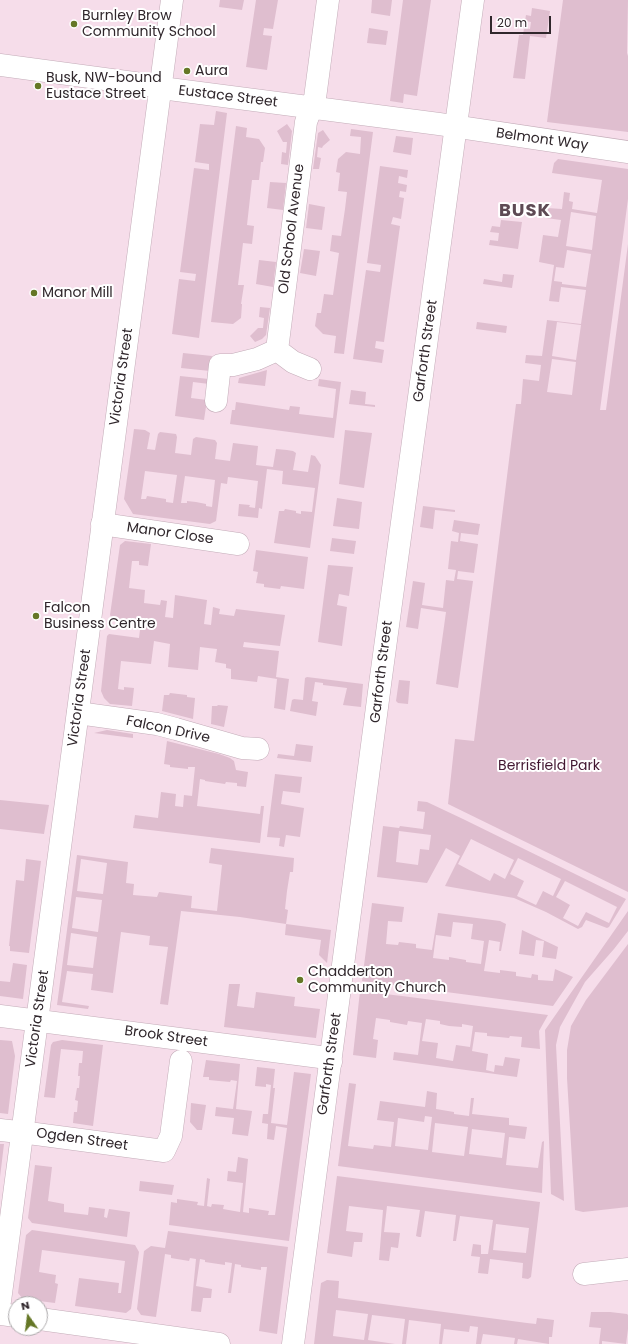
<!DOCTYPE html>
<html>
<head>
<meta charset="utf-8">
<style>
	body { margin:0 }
	#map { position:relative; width:628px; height:1344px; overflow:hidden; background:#f6ddea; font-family:Poppins,sans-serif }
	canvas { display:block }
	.north { position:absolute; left:8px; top:1296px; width:40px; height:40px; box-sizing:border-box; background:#fff; border:1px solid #aca9ab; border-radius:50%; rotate:346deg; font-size:11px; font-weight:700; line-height:16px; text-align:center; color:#30272c }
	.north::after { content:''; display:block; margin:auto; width:14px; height:18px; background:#657726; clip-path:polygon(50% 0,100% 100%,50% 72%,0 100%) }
	.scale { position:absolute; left:490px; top:16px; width:61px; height:18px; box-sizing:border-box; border:2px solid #30272c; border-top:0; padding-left:5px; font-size:12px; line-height:14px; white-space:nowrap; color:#30272c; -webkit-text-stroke:3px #fff; paint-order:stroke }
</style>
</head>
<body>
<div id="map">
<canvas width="628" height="1344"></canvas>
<div class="north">N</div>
<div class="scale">20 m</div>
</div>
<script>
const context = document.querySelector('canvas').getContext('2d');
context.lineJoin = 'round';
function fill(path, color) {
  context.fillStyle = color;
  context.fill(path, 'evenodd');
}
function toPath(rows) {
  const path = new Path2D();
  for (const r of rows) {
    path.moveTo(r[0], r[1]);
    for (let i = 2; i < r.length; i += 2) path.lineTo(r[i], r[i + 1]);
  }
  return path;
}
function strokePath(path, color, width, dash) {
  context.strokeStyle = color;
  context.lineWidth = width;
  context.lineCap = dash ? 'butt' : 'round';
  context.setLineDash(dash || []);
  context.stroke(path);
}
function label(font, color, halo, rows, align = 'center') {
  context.font = font + ' Poppins,sans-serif';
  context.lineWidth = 4;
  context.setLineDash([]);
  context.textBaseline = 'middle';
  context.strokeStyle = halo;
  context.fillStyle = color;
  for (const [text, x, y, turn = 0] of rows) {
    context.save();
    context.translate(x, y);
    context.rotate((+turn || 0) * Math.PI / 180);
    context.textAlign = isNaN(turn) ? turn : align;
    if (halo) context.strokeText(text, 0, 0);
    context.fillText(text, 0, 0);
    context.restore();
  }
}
fill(toPath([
	[220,0,244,0,242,10,219,7],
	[256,0,278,0,273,29,264,28,263,35,272,36,267,70,246,67],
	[372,0,392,0,390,16,371,13],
	[403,0,431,0,417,96,404,94,403,103,390,101],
	[563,0,628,0,627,53,628,56,628,132,547,122],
	[532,8,550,11,546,38,530,36,525,79,513,78,519,35,523,35,524,28,530,29,531,22,525,21,526,15,531,16],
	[369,28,388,31,386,45,367,43],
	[216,111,227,113,199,338,172,334,179,279,195,281,196,274,180,272,194,168,209,170,209,164,195,162,200,124,214,125],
	[287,124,292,131,288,165,281,164,282,152,286,153,287,142,283,142,277,131],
	[236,126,247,128,246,137,259,139,265,148,263,162,261,162,259,180,252,180,247,225,254,226,252,244,243,243,238,285,244,285,241,304,242,304,241,318,233,324,211,322],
	[351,129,373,132,344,354,334,353,336,336,323,334,315,326,317,313,321,313,324,294,333,295,339,253,330,251,332,235,341,236,345,209,347,192,338,191,340,173,336,172,338,159,346,152,360,154,361,137,350,136],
	[323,130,330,140,323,146,322,148,318,147,317,157,321,158,319,169,313,169,318,133],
	[396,136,413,138,411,155,393,152],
	[558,159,628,169,628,199,600,410,606,410,628,244,628,892,448,804,455,739,474,741,516,404,521,404,523,379,539,381,541,365,525,363,526,355,542,356,547,320,581,324,586,290,561,287,559,302,549,301,554,265,539,262,543,235,558,237,561,220,546,218,547,208,562,209,564,192,570,193,569,201,573,202,572,209,597,213,602,180,552,173,554,163],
	[571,212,596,216,592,250,566,246],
	[567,250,591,254,586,287,562,284,562,282,554,281,556,267,564,268],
	[557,322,581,325,576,360,552,356],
	[552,359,576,362,572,395,547,392],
	[380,166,408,170,407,178,399,176,398,183,407,185,406,192,400,191,399,197,404,198,401,219,393,217,391,224,400,226,384,342,376,341,375,348,384,350,382,363,353,359,366,270,380,272,381,265,367,263],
	[270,182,286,183,283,210,267,208],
	[309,204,325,207,322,230,306,228],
	[501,220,522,222,518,249,489,245,490,240,498,241,499,233,490,232,492,226,500,227],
	[304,249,320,251,316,276,300,273],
	[259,260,276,262,273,287,256,284],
	[503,274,514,275,512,288,483,284,484,279,502,282],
	[260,307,270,308,266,335,262,339,255,342,250,336,258,328,263,328,264,318,259,317],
	[477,322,507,326,506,333,476,329],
	[183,353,212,356,210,371,181,368],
	[267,370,265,386,238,383,239,378],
	[180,376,209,379,209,384,193,382,191,398,207,400,204,420,175,416],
	[319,379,341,382,334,438,230,424,232,410,235,410,236,402,289,410,290,406,300,407,299,414,333,418,336,389,318,386],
	[351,390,366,392,365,404,375,405,375,407,349,404],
	[134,429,145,430,150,433,147,449,155,450,158,434,160,432,176,434,177,437,175,453,191,455,193,439,196,437,215,440,217,443,215,459,230,461,233,443,258,446,256,465,273,467,276,449,287,450,293,451,296,453,293,470,308,472,311,455,315,456,321,465,310,548,274,543,279,511,284,511,285,509,296,511,296,513,301,514,301,511,312,512,315,488,282,484,283,471,267,469,262,509,259,508,258,518,238,516,239,504,250,505,249,507,255,508,258,481,228,477,227,484,221,483,216,521,210,524,133,514,124,499],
	[145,471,177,475,173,503,166,502,166,499,147,496,146,499,141,499],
	[185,476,215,480,212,507,206,506,206,504,196,502,187,501,187,503,181,503],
	[345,430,372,433,364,488,339,484],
	[337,498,362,502,359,529,333,526],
	[423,506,455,510,455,512,435,510,433,529,420,527],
	[454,520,480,524,478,535,461,533,460,541,478,544,474,573,458,571,457,579,473,581,458,688,436,684,446,612,421,608,418,629,406,627,413,581,425,583,422,605,443,608,446,580,454,581,456,570,448,569,451,541,458,542,459,533,452,531],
	[332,538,356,541,354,554,330,551],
	[125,541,151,544,148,566,139,565,139,561,132,561,129,588,145,590,144,603,160,605,161,600,167,601,165,617,173,618,175,595,207,600,204,624,211,625,213,607,220,609,219,614,234,616,236,609,285,615,280,646,244,642,243,647,279,651,276,677,289,679,285,710,274,708,277,679,258,676,257,682,231,679,231,669,226,668,226,664,215,662,217,649,208,648,200,647,198,670,168,667,170,644,154,641,151,664,121,661,118,689,124,690,124,687,134,688,132,706,110,704,104,698,101,691,107,636,109,634,139,638,141,621,112,618,110,615,120,545],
	[256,550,308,557,304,589,281,586,280,589,264,587,264,584,256,583,258,572,253,571],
	[328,565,353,567,349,596,339,594,337,605,347,607,342,646,318,642],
	[307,677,363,684,361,707,343,705,347,688,323,685,323,683,315,682,312,701,318,702,316,716,290,711,292,700,294,699,303,700,305,678],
	[399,680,410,681,408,704,398,703,396,701],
	[170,693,187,695,187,697,195,698,193,719,162,711,164,695,169,695],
	[218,705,228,706,224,727,211,724,212,706,217,706],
	[107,730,133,734,133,738,94,733],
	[167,741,219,754,230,758,234,761,236,770,248,772,246,787,237,786,237,783,226,782,225,784,205,781,205,780,200,779,197,806,260,814,261,806,264,806,260,843,133,828,135,815,158,818,161,792,176,794,175,806,183,807,184,795,192,796,195,767,188,767,188,769,170,767,170,765,164,764],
	[296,744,313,746,311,762,277,758,278,754,294,756],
	[275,774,302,777,300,793,283,791,281,804,304,808,300,837,286,835,284,847,279,846,280,838,267,837],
	[0,800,49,805,44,834,0,829],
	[418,801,427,802,463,819,626,899,609,927,607,928,586,920,582,927,578,929,546,912,514,898,445,886,460,856,446,848,427,883,377,877,383,826,399,828,400,826,423,829,425,812,417,811],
	[399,831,431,835,429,850,420,849,418,865,396,862],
	[471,839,514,860,505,879,494,873,490,881,458,864],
	[518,858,561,879,553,896,543,891,536,905,517,896,524,881,510,874],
	[565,881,617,907,609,923,586,912,578,926,563,918,570,905,556,897],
	[211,848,294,858,293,872,290,872,287,891,285,909,288,910,286,924,331,930,327,963,319,955,321,940,285,935,286,924,240,917,181,911,168,1005,160,1004,168,947,149,945,150,936,121,932,113,993,91,990,93,974,67,971,62,1002,89,1006,88,1009,57,1005,77,855,128,862,126,883,134,884,133,895,157,897,159,892,192,896,191,908,217,911,222,865,209,863],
	[81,859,107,863,103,894,77,891],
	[76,897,102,900,98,932,72,928],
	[71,933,97,937,93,968,67,965],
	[26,859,41,861,29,953,10,951,10,946,9,946,16,880,24,881],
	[372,903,404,907,402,922,388,921,386,944,398,945,399,942,416,944,416,948,432,950,438,913,500,921,506,924,501,951,499,951,500,942,489,940,484,971,500,973,500,970,516,972,516,976,531,978,532,974,538,975,538,980,553,981,555,969,573,977,553,1006,362,981],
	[453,922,473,924,471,939,484,941,481,964,466,962,466,960,449,957,449,960,433,958,436,935,451,937],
	[628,911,628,931,614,949,585,982,560,1027,556,1045,564,1201,551,1194,545,1030],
	[522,930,558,947,556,959,542,957,544,941,536,940,534,956,519,954],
	[628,944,628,1207,583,1212,575,1210,567,1078,567,1050,571,1026,586,1000],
	[13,963,27,965,23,999,0,996,0,981,10,982],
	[229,984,240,984,237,1006,254,1008,256,992,295,997,294,1006,320,1009,316,1038,224,1027],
	[360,991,402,996,548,1015,539,1031,540,1049,521,1047,522,1037,510,1036,509,1038,499,1037,487,1036,487,1033,475,1032,472,1051,488,1054,486,1070,494,1072,495,1065,503,1066,505,1057,520,1059,517,1077,393,1060,394,1052,418,1055,422,1023,408,1021,407,1025,390,1022,390,1020,376,1018,373,1039,378,1040,376,1058,353,1055],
	[426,1019,440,1021,440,1024,449,1026,462,1027,462,1024,473,1026,470,1047,456,1045,453,1061,436,1058,438,1043,422,1041],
	[0,1040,12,1041,15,1056,8,1114,0,1113],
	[62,1040,103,1045,93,1126,73,1123,74,1112,77,1112,78,1101,75,1100,77,1088,79,1088,80,1076,78,1076,79,1063,82,1063,83,1051,61,1049,55,1098,44,1097,51,1045,53,1042],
	[206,1060,240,1064,236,1109,252,1111,248,1136,232,1134,234,1118,215,1116,216,1107,233,1109,237,1081,231,1080,230,1082,219,1081,209,1080,209,1077,203,1077],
	[257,1067,275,1069,273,1088,275,1088,271,1123,287,1125,294,1072,311,1074,289,1241,169,1225,171,1202,177,1203,177,1199,198,1202,197,1205,204,1206,207,1178,210,1179,207,1206,211,1207,212,1204,224,1205,223,1209,240,1212,243,1183,227,1181,228,1171,236,1172,238,1157,248,1159,243,1212,249,1213,249,1208,269,1211,268,1215,275,1215,287,1128,276,1126,274,1140,267,1139,268,1124,262,1123,263,1114,268,1114,271,1085,266,1084,266,1087,255,1086],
	[349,1083,356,1084,348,1146,373,1149,374,1145,391,1147,394,1122,377,1120,380,1101,425,1107,427,1091,437,1093,436,1109,454,1112,454,1114,469,1116,471,1098,474,1098,472,1114,509,1118,509,1125,527,1127,525,1139,509,1137,506,1165,538,1168,542,1142,544,1141,542,1193,338,1166],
	[425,1116,432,1117,428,1150,395,1146,398,1118,424,1122],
	[435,1123,468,1127,464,1156,432,1152],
	[472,1129,505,1133,502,1158,469,1154],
	[191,1103,206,1105,202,1130,197,1130,190,1122],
	[0,1144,4,1144,0,1177],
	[35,1165,52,1167,48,1201,64,1204,64,1212,88,1215,89,1207,105,1209,104,1217,107,1218,109,1209,130,1212,127,1237,32,1223,28,1218],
	[337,1176,540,1202,531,1277,528,1279,522,1278,523,1263,490,1259,488,1274,478,1273,480,1257,471,1256,473,1244,481,1245,481,1254,488,1254,493,1220,460,1216,456,1241,453,1241,456,1215,425,1211,421,1237,419,1237,416,1236,420,1210,387,1206,384,1232,400,1233,398,1248,391,1247,389,1261,379,1260,383,1210,349,1206,346,1231,363,1233,362,1242,354,1242,352,1257,327,1253],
	[496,1224,529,1228,526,1253,493,1250],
	[140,1181,174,1185,172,1195,139,1191],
	[32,1230,135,1245,139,1252,131,1309,126,1313,75,1306,79,1278,119,1283,118,1293,121,1293,125,1261,42,1250,39,1272,56,1275,55,1283,58,1284,55,1303,23,1299,18,1293,26,1235],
	[168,1231,288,1247,277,1334,259,1331,267,1267,261,1267,261,1270,241,1267,241,1265,235,1264,231,1293,228,1293,232,1263,225,1262,225,1265,205,1262,205,1260,200,1259,196,1286,212,1289,211,1298,203,1298,201,1312,191,1311,196,1259,190,1258,189,1261,171,1258,171,1255,165,1254,156,1317,141,1315,137,1309,144,1251,151,1246,165,1248],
	[327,1280,339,1281,338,1298,527,1323,536,1324,537,1318,554,1320,552,1337,549,1337,549,1344,518,1339,517,1344,514,1344,515,1338,483,1334,481,1344,476,1344,478,1327,470,1326,469,1332,444,1329,442,1344,439,1344,441,1324,409,1320,406,1344,402,1344,405,1319,372,1315,368,1340,395,1344,314,1344,321,1283],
	[336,1310,368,1314,364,1340,333,1336],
	[591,1312,610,1312,627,1314,628,1315,628,1329,626,1344,602,1341,602,1344,599,1344,601,1328,589,1327]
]), '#dfbecf');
const minor = toPath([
	[0,65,149,85,169,89,439,124,628,152],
	[277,350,306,122,315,98,328,0],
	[216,401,220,365,233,365,257,359,277,350,293,362,310,369],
	[102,524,238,544],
	[78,713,157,724,176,729,242,748,258,749],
	[0,1016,320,1057,331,1062],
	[0,1130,36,1134,164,1151,171,1136,181,1061],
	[584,1274,628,1269],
	[0,1314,16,1316],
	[40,1319,219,1344]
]);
const tertiary = toPath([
	[0,1301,172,0],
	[293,1344,381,677,473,0]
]);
strokePath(minor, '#c3acb8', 23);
strokePath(tertiary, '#c3acb8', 23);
strokePath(minor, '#fff', 22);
strokePath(tertiary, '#fff', 22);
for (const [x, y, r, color] of [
	[74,24,4,"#657726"],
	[187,71,4,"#657726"],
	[38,86,4,"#657726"],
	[34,293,4,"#657726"],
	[36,616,4,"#657726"],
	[300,980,4,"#657726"]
]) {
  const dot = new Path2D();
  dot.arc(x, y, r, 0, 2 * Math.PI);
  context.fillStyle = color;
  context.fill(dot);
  strokePath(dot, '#fff', 1.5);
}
label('14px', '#30272c', '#fff', [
	["Burnley Brow",82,16],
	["Community School",82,32],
	["Aura",195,71],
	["Busk, NW-bound",46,78],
	["Eustace Street",46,94],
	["Manor Mill",42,293],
	["Falcon",44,608],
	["Business Centre",44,624],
	["Chadderton",308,972],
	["Community Church",308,988]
], 'left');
label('14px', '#30272c', '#fff', [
	["Eustace Street",228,97,7],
	["Belmont Way",542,140,8],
	["Old School Avenue",292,229,-83],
	["Garforth Street",426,351,-82],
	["Victoria Street",122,377,-82],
	["Manor Close",170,534,8],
	["Garforth Street",382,672,-83],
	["Victoria Street",80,698,-82],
	["Falcon Drive",168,730,12],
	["Victoria Street",38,1019,-82],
	["Brook Street",166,1037,8],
	["Garforth Street",330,1064,-82],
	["Ogden Street",82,1140,8]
]);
label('14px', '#421731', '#fff', [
	["Berrisfield Park",549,766]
]);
context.letterSpacing = '1px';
label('bold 18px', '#5e4a54', '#fff', [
	["BUSK",525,211]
]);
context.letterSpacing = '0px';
</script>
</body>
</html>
